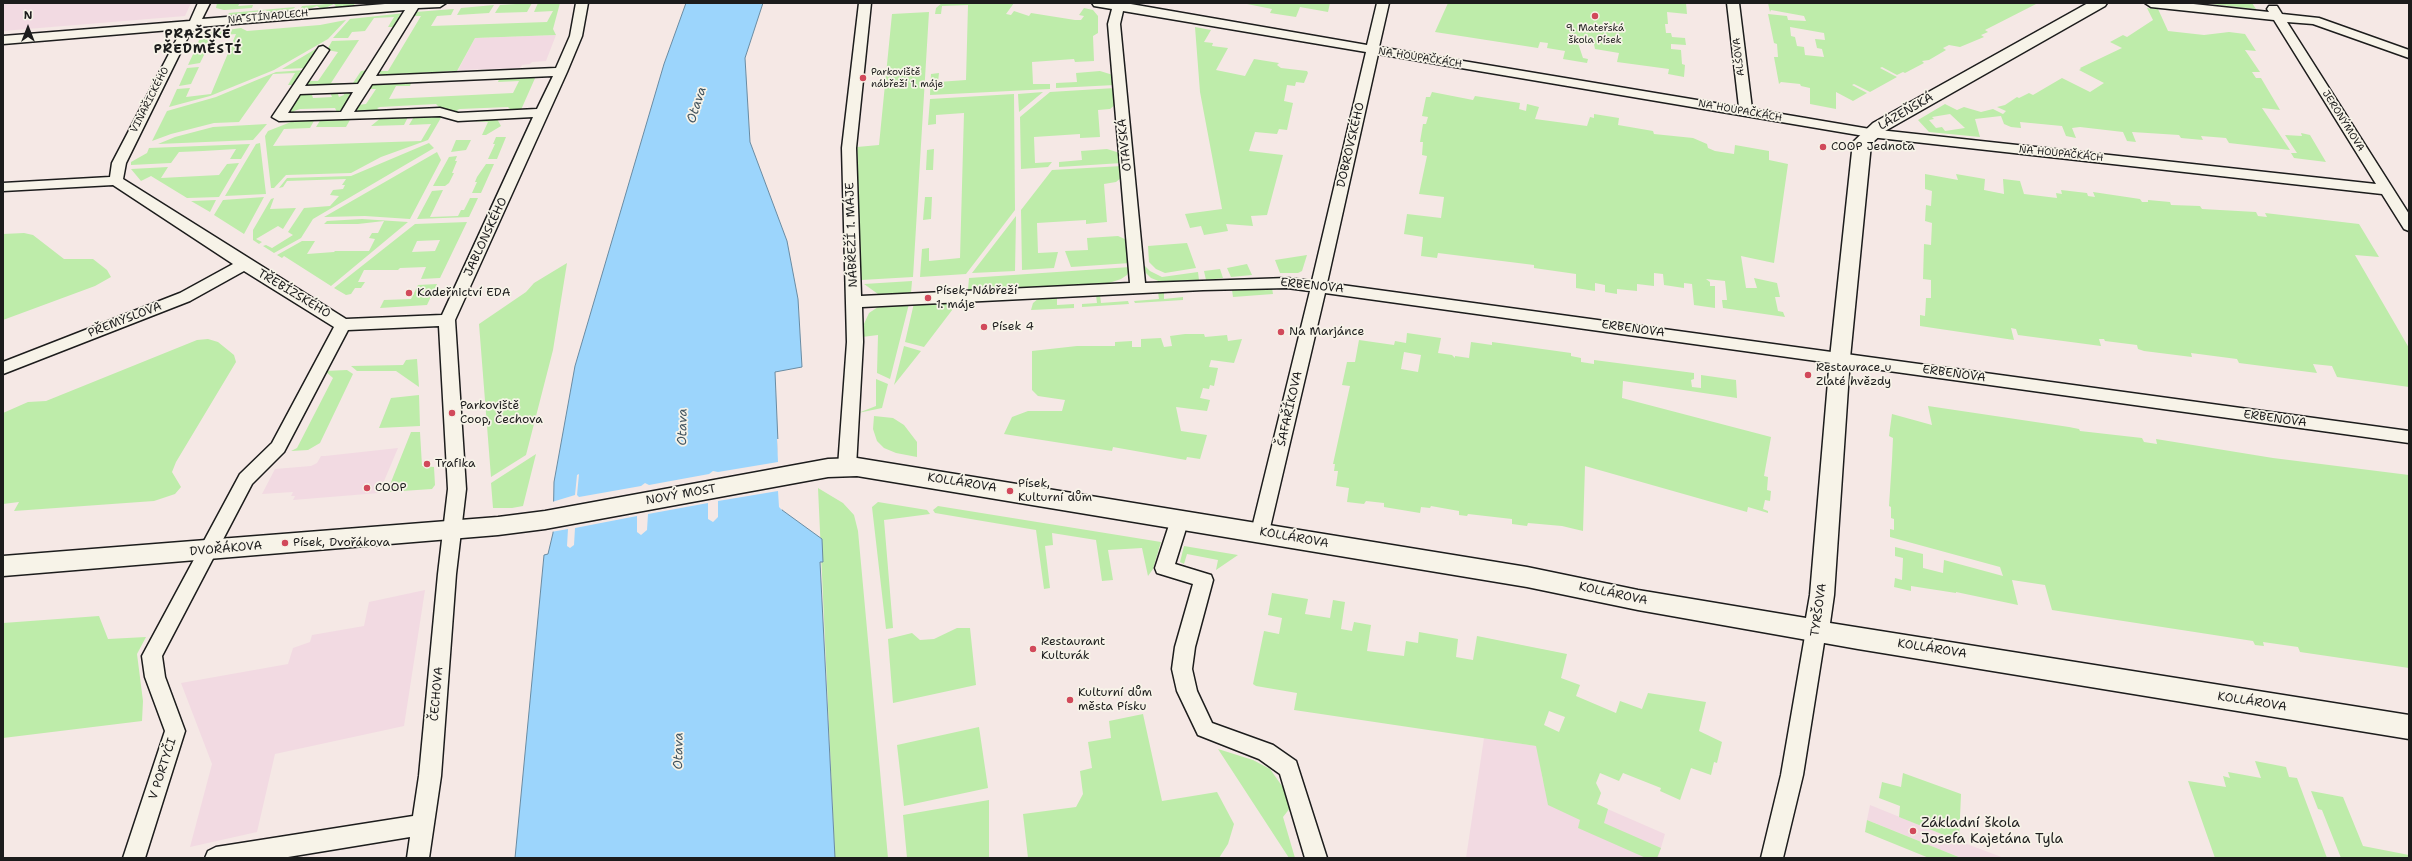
<!DOCTYPE html>
<html>
<head>
<meta charset="utf-8">
<style>
	body { margin:0 }
	#map { position:relative; width:2412px; height:861px; overflow:hidden; background:#f5e8e5; font-family:"Shantell Sans",sans-serif }
	canvas { display:block }
	.frame { position:absolute; inset:0; border:4px solid #1c1c1c; pointer-events:none }
	.north { position:absolute; left:8px; top:8px; width:40px; height:40px; -webkit-text-stroke:3px #f7f3e8; paint-order:stroke; rotate:0deg; font-size:11px; font-weight:700; line-height:16px; text-align:center; color:#1c1c1c }
	.north::after { content:''; display:block; margin:auto; width:14px; height:18px; background:#1c1c1c; clip-path:polygon(50% 0,100% 100%,50% 72%,0 100%) }
</style>
</head>
<body>
<div id="map">
<canvas width="2412" height="861"></canvas>
<div class="frame"></div>
<div class="north">N</div>
</div>
<script>
const context = document.querySelector('canvas').getContext('2d');
context.lineJoin = 'round';
function fill(path, color) {
  context.fillStyle = color;
  context.fill(path, 'evenodd');
}
function toPath(rows) {
  const path = new Path2D();
  for (const r of rows) {
    path.moveTo(r[0], r[1]);
    for (let i = 2; i < r.length; i += 2) path.lineTo(r[i], r[i + 1]);
  }
  return path;
}
function strokePath(path, color, width, dash) {
  context.strokeStyle = color;
  context.lineWidth = width;
  context.lineCap = dash ? 'butt' : 'round';
  context.setLineDash(dash || []);
  context.stroke(path);
}
function label(font, color, halo, rows, align = 'center') {
  context.font = font + ' "Shantell Sans",sans-serif';
  context.lineWidth = 3.5;
  context.setLineDash([]);
  context.textBaseline = 'middle';
  context.strokeStyle = halo;
  context.fillStyle = color;
  for (const [text, x, y, turn = 0] of rows) {
    context.save();
    context.translate(x, y);
    context.rotate((+turn || 0) * Math.PI / 180);
    context.textAlign = isNaN(turn) ? turn : align;
    if (halo) context.strokeText(text, 0, 0);
    context.fillText(text, 0, 0);
    context.restore();
  }
}
fill(toPath([
	[3,3,191,3,185,16,3,31],
	[556,35,546,61,532,62,530,64,522,65,520,68,458,70,475,38],
	[398,448,379,493,293,500,295,496,291,496,293,492,262,494,275,469,311,466,317,463,321,456,325,456],
	[425,590,404,726,275,754,257,832,190,847,212,764,181,683,288,664,293,648,310,642,312,635,364,626,369,602],
	[1484,738,1537,746,1543,781,1665,834,1658,858,1466,858],
	[1870,805,1959,841,2004,858,1961,858,1867,820]
]), '#f2dae2');
fill(toPath([
	[217,3,240,3,238,6,253,5,252,8,224,10,216,8],
	[339,3,355,3,353,8,329,9,336,6,334,4,319,11,315,11,320,8,317,6,298,13,302,6],
	[532,3,527,12,495,13,500,5],
	[538,3,560,3,553,29,556,35,475,38,457,71,396,74,391,77,382,76,378,71,388,71,421,16,412,16,415,12,454,9,451,15,437,16,431,26,547,22,553,11,534,12],
	[942,3,1014,3,1006,14,1011,15,1014,11,1029,16,1031,13,1075,20,1081,20,1084,16,1079,15,1084,8,1093,10,1098,16,1098,33,1093,36,1094,61,1075,62,1074,59,1032,62,1033,84,1050,84,1050,89,930,95,931,74,939,73,938,82,966,80,968,5,942,6,941,14,935,14,936,8],
	[1242,3,1330,3,1328,12,1300,7,1296,17,1270,13,1272,9],
	[1448,3,1686,3,1687,14,1667,12,1668,24,1665,24,1666,33,1671,33,1672,37,1685,38,1686,45,1671,44,1671,49,1681,50,1682,64,1685,65,1684,77,1668,74,1669,69,1617,62,1619,53,1595,49,1593,40,1577,40,1583,58,1588,59,1587,63,1563,59,1565,51,1547,48,1548,43,1540,42,1538,48,1435,32],
	[1768,3,2038,3,1985,30,1988,32,1981,35,1984,37,1960,47,1949,45,1943,48,1946,50,1929,60,1922,61,1924,63,1905,73,1903,72,1897,75,1882,67,1880,68,1897,77,1870,92,1854,84,1852,85,1867,93,1853,101,1836,92,1836,109,1810,104,1810,88,1801,86,1800,84,1781,82,1779,84,1774,57,1778,57,1777,44,1774,43,1768,14,1787,16,1788,20,1806,21,1804,16,1771,10,1770,12],
	[1790,27,1824,33,1825,40,1815,39,1817,48,1822,49,1824,57,1805,55,1804,47,1797,46,1795,37,1791,36],
	[2201,3,2252,3,2256,9],
	[494,5,489,13,457,15,461,8],
	[295,7,291,13,282,13,287,11,284,9,272,15,266,15,270,12,265,10,244,17,225,19,229,13],
	[2147,8,2158,9,2168,31,2204,35,2229,32,2245,34,2256,51,2245,50,2260,72,2252,72,2256,78,2261,78,2280,110,2262,108,2290,150,2229,143,2226,138,2201,136,2203,140,2181,138,2179,135,2132,132,2136,142,2127,141,2123,132,2080,127,2072,128,2076,138,2066,136,2062,126,2020,122,2021,128,2011,127,2004,124,2001,116,1975,119,1980,137,1929,132,1918,120,1945,104,1957,110,1964,107,1981,112,1993,109,2003,114,2006,111,1997,107,2005,105,2017,97,2019,98,2029,93,2033,95,2062,78,2090,92,2104,83,2079,70,2081,69,2080,68,2122,48,2110,42,2123,35,2127,37,2153,20],
	[1950,114,1965,128,1945,131,1942,127,1936,128,1929,120,1934,119,1932,117],
	[929,12,913,277,861,280,857,147,879,145,892,14],
	[405,13,396,27,388,27,394,17,374,18,365,31,352,32,348,38,333,38,350,19],
	[346,20,328,39,274,70,210,96,169,107,177,89,190,88,186,97,211,94,236,34,212,36,208,45,196,47,201,36,206,33,241,28,247,31,320,25],
	[1195,27,1211,30,1204,42,1213,43,1212,46,1228,48,1216,70,1245,76,1254,59,1279,63,1277,65,1281,68,1307,71,1308,73,1304,83,1296,82,1295,86,1287,85,1284,101,1293,103,1287,130,1279,129,1277,134,1255,132,1249,151,1283,155,1267,215,1251,216,1253,226,1226,224,1228,231,1204,235,1201,226,1190,228,1185,214,1222,209,1200,92],
	[359,40,331,83,353,83,361,71,368,70,361,81,352,85,305,87,304,84,308,81,318,81,338,52,327,50,332,41],
	[324,44,307,68,282,69],
	[207,49,200,63,188,65,195,50],
	[199,67,191,84,179,86,187,68],
	[305,70,296,85,288,85,295,73,273,74,239,122,214,123,171,134,152,141,167,111,216,97,276,72],
	[1100,71,1113,75,1115,85,1056,88,1056,83,1077,82,1076,73],
	[536,76,520,112,513,112,508,107,460,109,457,110,460,113,458,114,441,109,436,104,380,107,377,108,381,111,361,112,355,109,358,105,366,104,376,89,367,89,375,83,412,81,410,86,396,86,389,99,513,93,519,81,498,82,500,77],
	[1115,88,1116,104,1110,109,1098,110,1100,137,1080,138,1080,134,1034,137,1035,163,1052,162,1048,167,1021,169,1020,117,1050,92],
	[311,92,313,98,332,97,330,92,337,92,339,97,344,95,343,92,353,92,342,111,338,114,335,108,300,109,294,111,295,114,292,116,285,112,295,96],
	[1043,92,1019,112,1018,94],
	[1432,92,1473,100,1475,96,1520,103,1519,109,1526,111,1527,104,1539,107,1535,119,1587,126,1590,117,1594,118,1594,114,1619,118,1618,125,1653,131,1654,134,1693,138,1707,144,1708,148,1715,151,1734,154,1735,145,1769,151,1769,160,1788,164,1774,263,1741,256,1746,288,1757,288,1754,278,1777,283,1780,297,1775,297,1778,311,1783,312,1785,317,1723,308,1722,300,1727,300,1725,281,1706,279,1710,282,1710,286,1715,286,1715,308,1694,305,1692,284,1684,283,1684,288,1664,285,1663,274,1654,273,1654,286,1637,284,1637,291,1617,289,1617,294,1605,292,1605,285,1595,283,1595,291,1576,288,1576,274,1534,268,1534,265,1438,253,1437,258,1421,256,1423,237,1404,234,1407,214,1441,218,1444,197,1419,194,1427,156,1422,155,1423,142,1420,142,1423,124,1426,124,1428,117,1422,116,1426,97,1430,97],
	[1014,94,1015,210,966,274,920,277,922,249,929,248,929,261,960,258,964,113,936,115,936,124,928,125,930,99],
	[409,115,404,125,371,126,382,117],
	[415,115,442,116,428,140,381,157,351,173,286,175,274,188,271,188,265,136,268,131,296,120,315,119,310,128,284,129,273,146,421,141,431,124,409,125],
	[496,117,501,126,486,135,482,135,488,122,472,121,473,118],
	[351,118,346,127,316,127,321,119],
	[267,124,253,140,158,144,175,137,213,127],
	[2301,133,2310,135,2326,162,2294,158,2291,153,2297,153,2285,135,2302,136],
	[496,137,506,137,497,159,488,159,495,144,493,144],
	[456,140,471,140,466,150,451,152],
	[260,143,266,194,225,196,256,144],
	[429,143,434,148,313,219,301,238,274,253,263,246,266,245,272,248,293,235,288,232,304,208,330,206,339,196,330,195,333,190,343,189,345,185,342,185,346,179,287,181,283,187,279,188,287,178,351,176],
	[250,144,241,159,230,159,236,149,203,151,179,152,171,163,131,165,131,162,147,153,149,148],
	[934,149,933,170,926,170,927,150],
	[1107,149,1120,153,1122,163,1059,167,1059,162,1082,160,1081,151],
	[437,152,441,160,410,219,365,216,324,217],
	[457,156,455,161,457,161,452,173,454,173,449,183,445,186,433,186,449,157],
	[239,163,219,197,187,198,151,176,141,181,131,169,168,167,161,178,219,175,227,164],
	[486,164,494,164,481,193,472,193,477,182,475,182,477,177],
	[1122,166,1121,178,1116,182,1104,184,1107,222,1086,224,1086,220,1037,223,1038,253,1058,252,1054,268,1022,270,1021,210,1052,170],
	[1925,174,1958,180,1956,174,1985,179,1984,190,2004,194,2003,179,2020,181,2024,194,2057,198,2056,193,2062,194,2061,190,2087,193,2088,196,2095,197,2093,192,2140,199,2142,202,2148,202,2148,200,2170,202,2171,205,2200,206,2202,209,2256,212,2258,216,2267,217,2265,213,2359,224,2379,257,2355,255,2409,348,2409,387,2337,377,2332,366,2313,364,2317,373,2239,363,2237,359,2191,353,2192,357,2144,351,2138,349,2137,345,2105,341,2104,339,2099,339,2101,346,2018,335,2016,329,2011,328,2014,340,1920,326,1920,315,1925,316,1926,298,1931,298,1931,280,1923,279,1924,244,1931,245,1932,223,1925,221,1926,205,1931,206,1932,191,1925,189],
	[443,190,430,217,458,216,461,210,464,210,470,198,478,198,469,217,417,219,432,191],
	[264,197,244,234,214,215,223,200],
	[925,197,932,197,931,219,923,220],
	[274,198,270,209,296,208,283,229,278,226,256,239,262,242,259,244,253,240,253,230,271,199],
	[216,200,210,212,191,201,192,201],
	[1016,216,1015,271,972,273],
	[362,219,408,222,331,286,284,256,282,258,277,255,302,241,315,241,307,254,334,252,335,251,369,251,375,239,369,238,372,233,378,233,384,221,358,224,324,224,327,221],
	[467,222,440,278,421,279,426,267,400,268,398,270,364,270,358,282,365,282,361,288,355,288,351,294,346,295,334,288,415,224],
	[440,240,435,251,412,252,417,241],
	[24,233,33,235,64,259,93,259,107,270,111,277,95,286,3,320,3,234],
	[1118,236,1127,240,1130,263,1071,267,1065,251,1088,250,1087,238],
	[1187,243,1196,268,1165,273,1156,269,1149,262,1148,246],
	[1307,255,1302,271,1298,273,1280,273,1275,260],
	[567,263,553,350,526,455,491,477,479,324,526,292,534,283],
	[1247,264,1252,275,1231,277,1227,268],
	[1145,266,1150,271,1162,277,1198,272,1199,280,1161,282,1151,278,1146,273,1144,267],
	[1130,267,1127,275,1121,279,1106,284,968,290,969,278],
	[1220,269,1223,278,1206,280,1204,271],
	[912,281,911,293,878,294,864,284],
	[437,284,427,305,380,308,384,300,411,299,418,285],
	[1272,288,1273,294,1233,297,1232,290],
	[1158,292,1164,292,1164,299,1183,297,1183,300,1135,303,1134,301,1159,299],
	[1096,295,1100,295,1101,303,1128,301,1129,304,1082,307,1082,304,1097,303],
	[1057,297,1057,305,1074,304,1074,308,1031,310,1033,303,1039,298],
	[959,301,924,347,905,342,914,303],
	[909,304,890,379,877,373,878,335,862,337,863,326,869,313,878,307],
	[1407,333,1441,338,1438,353,1452,355,1455,358,1455,356,1469,358,1471,342,1492,345,1492,342,1571,353,1571,356,1581,358,1581,362,1594,364,1594,360,1694,373,1694,379,1691,380,1692,387,1701,388,1701,375,1736,380,1737,398,1623,381,1622,398,1771,437,1764,476,1768,477,1767,490,1771,491,1770,501,1765,500,1763,509,1768,511,1768,513,1748,507,1747,512,1585,466,1583,531,1562,526,1528,523,1527,526,1512,524,1512,519,1468,514,1467,516,1459,515,1459,511,1431,506,1430,508,1421,507,1420,513,1384,507,1384,503,1366,501,1364,504,1347,502,1349,488,1336,486,1338,471,1334,471,1335,464,1333,464,1350,386,1342,385,1347,362,1355,362,1359,340,1394,345,1395,341,1406,343],
	[1404,352,1421,355,1418,372,1401,369],
	[1185,334,1204,334,1205,337,1227,335,1228,341,1242,339,1234,363,1211,360,1209,367,1218,368,1214,386,1210,385,1209,389,1203,388,1200,398,1210,400,1207,411,1176,407,1181,431,1207,435,1200,459,1187,457,1186,460,1113,447,1112,451,1004,434,1012,417,1028,411,1062,411,1065,400,1038,396,1032,390,1032,351,1077,346,1115,346,1115,342,1132,341,1132,347,1141,347,1141,339,1161,338,1164,347,1172,346,1170,336],
	[208,339,218,342,234,355,236,362,176,462,172,472,181,487,175,494,154,501,14,511,19,502,3,504,3,413,28,402,46,401,197,340],
	[904,346,921,351,894,385],
	[417,359,419,387,396,371,357,371,351,366,403,365,406,360],
	[347,370,353,374,320,443,308,450,291,451,297,448,333,378,325,371],
	[876,379,888,384,882,408,858,413,876,406],
	[419,395,420,426,379,428,391,398],
	[1928,406,2069,427,2079,429,2080,431,2142,438,2144,442,2157,444,2156,439,2273,458,2409,475,2409,668,2300,652,2298,647,2263,642,2264,646,2255,645,2253,641,2052,610,2045,585,2012,580,2018,605,1956,592,1956,593,1911,586,1911,591,1894,587,1895,578,1902,580,1903,558,1895,556,1895,547,1923,554,1923,568,1943,573,1944,560,2003,576,2000,567,1890,537,1890,529,1894,530,1894,519,1891,518,1891,507,1889,506,1892,460,1893,438,1889,436,1892,414,1932,425],
	[874,416,893,418,904,425,917,442,917,457,896,453,884,448,877,441,873,429],
	[411,432,420,432,422,466,434,467,435,485,432,489,387,492],
	[536,454,523,506,512,508,493,508,491,483],
	[818,488,843,503,854,515,858,531,888,858,835,858],
	[878,502,927,510,930,514,884,520,893,628,886,629,872,507],
	[938,506,1161,542,1153,569,1148,576,1142,548,1108,550,1113,580,1102,581,1096,540,1052,533,1053,545,1045,546,1050,588,1044,589,1036,530,935,513,933,510],
	[1184,546,1238,555,1216,570,1218,560,1187,554,1184,564,1180,562],
	[1272,593,1308,599,1305,614,1330,618,1333,600,1345,602,1341,629,1352,631,1354,622,1371,625,1367,651,1404,656,1406,641,1418,643,1419,632,1458,639,1456,657,1473,660,1477,636,1567,654,1561,678,1580,685,1576,696,1616,713,1620,701,1642,709,1648,693,1706,702,1699,731,1722,742,1717,763,1714,762,1711,775,1691,768,1680,800,1660,791,1661,788,1623,773,1619,781,1600,773,1596,783,1601,793,1597,804,1608,809,1604,823,1661,848,1657,858,1646,858,1578,828,1580,820,1548,805,1536,746,1294,710,1297,693,1256,686,1253,684,1264,631,1279,634,1282,618,1268,615],
	[1549,711,1565,717,1559,732,1544,725],
	[99,616,108,639,146,637,137,654,143,701,142,721,3,738,3,623],
	[957,628,970,628,976,685,893,703,888,639,912,633,920,640,934,639],
	[1143,714,1162,801,1217,792,1234,824,1228,844,1219,858,1028,858,1023,814,1076,807,1083,794,1080,771,1092,768,1088,742,1111,738,1109,721],
	[979,727,988,788,904,806,897,745],
	[1218,749,1253,760,1270,769,1294,803,1283,817,1295,858,1289,858],
	[2255,761,2286,767,2289,777,2297,778,2327,858,2215,858,2188,781,2226,787,2223,776,2230,778,2228,772,2261,778],
	[1903,773,1961,794,1959,841,1899,817,1900,806,1879,798,1882,782,1901,787],
	[2311,791,2343,797,2363,846,2409,855,2409,858,2341,858,2322,810,2318,809],
	[989,800,989,858,907,858,903,815],
	[1867,820,1961,858,1929,858,1865,832]
]), '#beecaa');
const water = toPath([
	[686,3,763,3,745,58,750,142,787,241,798,299,802,367,775,372,780,489,782,510,822,539,823,562,820,562,835,858,515,858,544,555,548,554,553,533,554,482,575,366,664,64,686,3]
]);
fill(water, '#9cd5fc');
strokePath(water, '#698ba2', 1);
fill(toPath([
	[777,439,779,439,784,508,782,510,779,507,778,491,718,501,718,517,713,522,708,519,708,503,648,514,647,530,641,535,637,532,637,516,575,528,574,545,570,548,567,546,568,529,551,532,552,502,575,495,577,475,579,474,577,495,579,497,641,486,645,483,649,485,709,474,713,471,718,472,778,462]
]), '#f5e8e5');
const street = toPath([
	[198,3,210,3,202,19,397,3,446,3,440,7,418,8,376,76,556,68,570,36,576,3,588,3,582,36,567,72,455,320,466,489,456,574,441,776,429,858,407,858,410,837,282,858,205,858,208,851,216,847,413,816,419,776,438,574,448,489,439,326,348,330,284,452,252,484,162,656,165,677,185,731,145,858,123,858,165,731,145,677,142,656,240,474,272,443,334,327,244,271,190,301,3,374,3,362,180,293,233,264,113,185,3,191,3,183,110,177,112,163,182,29,3,44,3,36,190,21,198,3],
	[405,10,358,84,305,86,329,50,323,46,319,47,272,117,279,121,440,116,458,121,533,117,442,315,346,319,123,179,126,163,189,35,198,27,405,10],
	[553,76,537,109,458,113,440,108,354,112,372,84,553,76],
	[353,92,341,112,288,113,300,94,353,92],
	[859,3,871,3,856,148,861,296,1130,283,1108,24,1112,9,1094,6,1092,3,1125,3,1367,45,1377,3,1389,3,1379,47,1739,107,1727,3,1739,3,1752,109,1870,129,2376,184,2274,20,2151,7,2145,3,2184,3,2269,12,2267,9,2269,6,2277,6,2282,14,2319,18,2409,50,2409,58,2313,24,2287,22,2409,214,2409,231,2404,229,2382,194,1870,137,1378,54,1327,283,2409,431,2409,443,1325,293,1269,532,1266,537,1260,539,1254,537,1251,532,1310,291,1287,288,1203,290,862,307,863,342,856,467,853,472,847,474,841,472,838,467,847,342,842,148,859,3],
	[1123,11,1366,52,1312,281,1287,278,1145,283,1120,24,1123,11],
	[1180,512,1186,514,1189,519,1175,564,1211,575,1213,580,1195,647,1192,669,1197,691,1212,723,1273,745,1296,761,1327,858,1305,858,1280,774,1259,759,1198,735,1177,691,1172,669,1175,647,1193,584,1157,573,1155,568,1171,519,1174,514,1180,512],
	[1816,622,1823,624,1826,630,1803,775,1783,858,1761,858,1781,775,1806,630,1809,624,1816,622]
]);
const secondary = toPath([
	[2088,3,2107,3,2105,6,1885,131,1871,144,1850,358,1834,595,1830,623,2409,715,2409,739,1858,649,1638,610,1527,587,857,476,828,477,545,529,498,535,3,576,3,556,498,517,545,511,828,459,857,458,1527,567,1638,590,1806,618,1810,595,1830,358,1853,142,1873,123,2088,3]
]);
strokePath(street, '#1c1c1c', 3);
strokePath(secondary, '#1c1c1c', 3);
fill(street, '#f7f3e8');
fill(secondary, '#f7f3e8');
for (const [x, y, r, color] of [
	[1595,16,4,"#d1495b"],
	[863,78,4,"#d1495b"],
	[1823,147,4,"#d1495b"],
	[409,293,4,"#d1495b"],
	[928,298,4,"#d1495b"],
	[984,327,4,"#d1495b"],
	[1281,332,4,"#d1495b"],
	[1808,375,4,"#d1495b"],
	[452,413,4,"#d1495b"],
	[427,464,4,"#d1495b"],
	[367,488,4,"#d1495b"],
	[1010,491,4,"#d1495b"],
	[285,543,4,"#d1495b"],
	[1033,649,4,"#d1495b"],
	[1070,700,4,"#d1495b"],
	[1913,831,4,"#d1495b"]
]) {
  const dot = new Path2D();
  dot.arc(x, y, r, 0, 2 * Math.PI);
  context.fillStyle = color;
  context.fill(dot);
  strokePath(dot, '#f7f3e8', 1.5);
}
label('10px', '#1c1c1c', '#f7f3e8', [
	["NA STÍNADLECH",268,17,-5],
	["ALŠOVA",1739,57,-97],
	["NA HOUPAČKÁCH",1420,58,9],
	["VINAŘICKÉHO",150,100,-63],
	["NA HOUPAČKÁCH",1740,111,10],
	["JERONÝMOVA",2343,121,58],
	["NA HOUPAČKÁCH",2061,154,6]
]);
label('10px', '#1c1c1c', '#f7f3e8', [
	["9. Mateřská",1595,28],
	["škola Písek",1595,40],
	["Parkoviště",871,72,"left"],
	["nábřeží 1. máje",871,84,"left"]
]);
label('12px', '#1c1c1c', '#f7f3e8', [
	["LÁZEŇSKÁ",1906,112,-30],
	["OTAVSKÁ",1125,145,-96],
	["DOBROVSKÉHO",1351,145,-77],
	["NÁBŘEŽÍ 1. MÁJE",852,235,-92],
	["JABLONSKÉHO",486,237,-65],
	["ERBENOVA",1312,286,6],
	["TŘEBÍZSKÉHO",294,294,31],
	["PŘEMYSLOVA",125,320,-21],
	["ERBENOVA",1633,329,8],
	["ERBENOVA",1954,374,8],
	["ŠAFAŘÍKOVA",1290,409,-77],
	["ERBENOVA",2275,419,8],
	["KOLLÁROVA",962,483,9],
	["NOVÝ MOST",681,495,-10],
	["KOLLÁROVA",1294,538,10],
	["DVOŘÁKOVA",226,549,-5],
	["KOLLÁROVA",1613,594,12],
	["TYRŠOVA",1819,610,-82],
	["KOLLÁROVA",1932,649,9],
	["ČECHOVA",437,694,-85],
	["KOLLÁROVA",2252,702,9],
	["V PORTYČI",163,769,-72]
]);
label('12px', '#1c1c1c', '#f7f3e8', [
	["COOP Jednota",1831,147],
	["Písek, Nábřeží",936,291],
	["1. máje",936,305],
	["Kadeřnictví EDA",417,293],
	["Písek 4",992,327],
	["Na Marjánce",1289,332],
	["Restaurace u",1816,368],
	["Zlaté hvězdy",1816,382],
	["Parkoviště",460,406],
	["Coop, Čechova",460,420],
	["Trafika",435,464],
	["Písek,",1018,484],
	["Kulturní dům",1018,498],
	["COOP",375,488],
	["Písek, Dvořákova",293,543],
	["Restaurant",1041,642],
	["Kulturák",1041,656],
	["Kulturní dům",1078,693],
	["města Písku",1078,707]
], 'left');
context.letterSpacing = '1px';
label('bold 13px', '#1c1c1c', '#f7f3e8', [
	["PRAŽSKÉ",198,35],
	["PŘEDMĚSTÍ",198,50]
]);
context.letterSpacing = '0px';
label('italic 13px', '#42545f', '#f7f3e8', [
	["Otava",697,105,-72],
	["Otava",683,427,-89],
	["Otava",679,751,-89]
]);
label('14px', '#1c1c1c', '#f7f3e8', [
	["Základní škola",1921,823],
	["Josefa Kajetána Tyla",1921,839]
], 'left');
</script>
</body>
</html>
